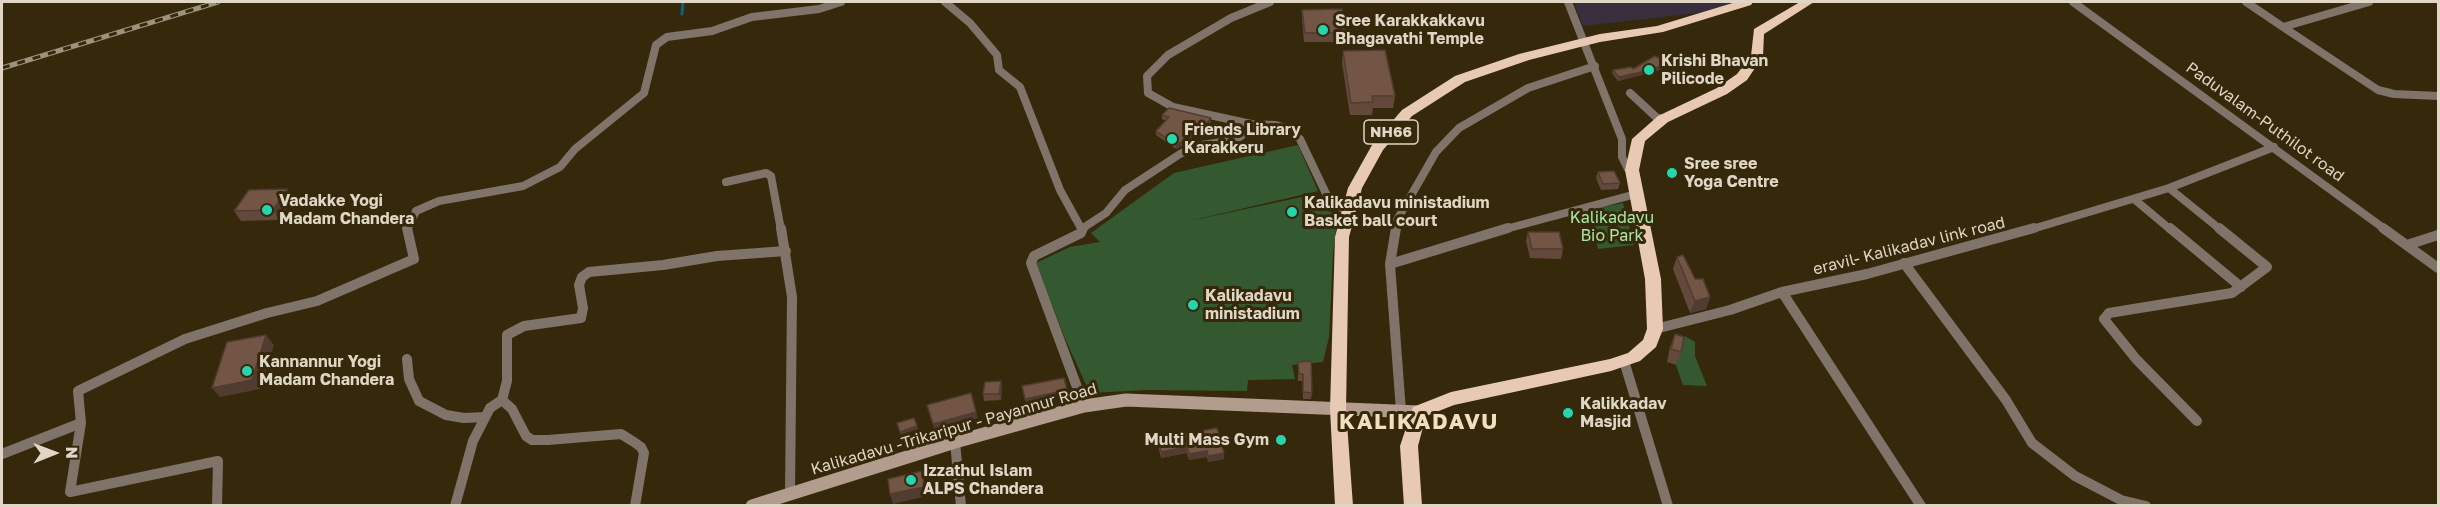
<!DOCTYPE html>
<html>
<head>
<meta charset="utf-8">
<style>
	body { margin:0 }
	#map { position:relative; width:2440px; height:507px; overflow:hidden; background:#36290b; font-family:"Golos Text",sans-serif }
	canvas { display:block }
	.frame { position:absolute; inset:0; border:3px solid #dfd6c6; pointer-events:none }
	.north { position:absolute; left:24px; top:423px; width:60px; height:60px; -webkit-text-stroke:4px #36290b; paint-order:stroke; rotate:89deg; font-size:16px; font-weight:700; line-height:24px; text-align:center; color:#dfd6c6 }
	.north::after { content:''; display:block; margin:auto; width:21px; height:27px; background:#dfd6c6; clip-path:polygon(50% 0,100% 100%,50% 72%,0 100%) }
</style>
</head>
<body>
<div id="map">
<canvas width="2440" height="507"></canvas>
<div class="frame"></div>
<div class="north">N</div>
</div>
<script>
const context = document.querySelector('canvas').getContext('2d');
context.lineJoin = 'round';
function fill(path, color) {
  context.fillStyle = color;
  context.fill(path, 'evenodd');
}
function toPath(rows) {
  const path = new Path2D();
  for (const r of rows) {
    path.moveTo(r[0], r[1]);
    for (let i = 2; i < r.length; i += 2) path.lineTo(r[i], r[i + 1]);
  }
  return path;
}
function strokePath(path, color, width, dash) {
  context.strokeStyle = color;
  context.lineWidth = width;
  context.lineCap = dash ? 'butt' : 'round';
  context.setLineDash(dash || []);
  context.stroke(path);
}
function label(font, color, halo, rows, align = 'center') {
  context.font = font + ' "Golos Text",sans-serif';
  context.lineWidth = 6;
  context.setLineDash([]);
  context.textBaseline = 'middle';
  context.strokeStyle = halo;
  context.fillStyle = color;
  for (const [text, x, y, turn = 0] of rows) {
    context.save();
    context.translate(x, y);
    context.rotate((+turn || 0) * Math.PI / 180);
    context.textAlign = isNaN(turn) ? turn : align;
    if (halo) context.strokeText(text, 0, 0);
    context.fillText(text, 0, 0);
    context.restore();
  }
}
fill(toPath([
	[1574,2,1740,2,1743,8,1583,26]
]), '#392e3d');
fill(toPath([
	[1298,145,1318,191,1185,222,1316,194,1317,197,1322,198,1327,211,1338,213,1333,253,1329,337,1323,362,1292,365,1295,379,1248,380,1247,391,1147,390,1090,393,1066,341,1036,263,1070,247,1100,242,1091,233,1174,173],
	[1623,203,1634,245,1598,249,1590,209],
	[1685,336,1695,342,1695,356,1707,386,1683,385,1676,365]
]), '#345931');
strokePath(toPath([
	[682,14,683,2]
]), '#0e637a', 3);
strokePath(toPath([
	[945,2,970,23,997,55,999,70,1020,87,1060,190,1082,230],
	[1270,2,1231,18,1168,55,1147,76,1148,93,1173,107,1251,124,1276,125,1288,129,1300,139,1330,202,1349,212],
	[1568,2,1622,139,1622,157,1628,169,1632,170],
	[2073,2,2386,230],
	[2246,2,2283,27,2369,2],
	[2283,27,2378,90,2394,94,2438,96],
	[1630,93,1656,117,1663,119],
	[726,182,766,173,771,176,781,230],
	[2134,199,2171,230],
	[1083,228,1106,213,1125,190,1180,154,1195,146,1235,140,1253,128,1251,124],
	[407,230,416,211,439,201,523,186,560,167,575,149,644,93,656,45,667,37,712,31,752,17,819,9,841,2],
	[1395,230,1397,220,1436,152,1459,128,1528,88,1595,66],
	[1502,230,1636,194],
	[2029,230,2169,188],
	[2221,230,2169,188,2274,147]
]), '#80736a', 8);
strokePath(toPath([
	[781,228,792,297,790,494],
	[1083,228,1081,233,1034,256,1031,263,1084,406],
	[1396,228,1390,264,1401,411],
	[2170,228,2241,287],
	[2383,228,2438,268],
	[2407,245,2438,235],
	[1904,263,2006,400,2032,443,2075,476,2121,500,2146,506],
	[1390,264,1508,228],
	[1782,292,1921,506],
	[1655,329,1730,310,1782,292,1867,274,2034,228],
	[407,359,409,379,419,401,446,415,464,418,485,417],
	[1624,361,1668,506],
	[2197,421,2136,359,2104,319,2109,313,2232,293,2267,267,2219,228],
	[81,423,70,492,218,461,217,506],
	[955,442,961,506],
	[2,454,81,423,78,391,185,339,267,313,317,301,414,259,407,228],
	[455,506,473,441,490,408,502,400],
	[635,506,644,453,641,447,634,442,621,434,548,440,532,440,526,436,512,409,502,400,507,381,507,335,524,326,581,318,583,308,579,285,582,277,589,272,663,265,717,256,786,251]
]), '#80736a', 10);
strokePath(toPath([
	[752,506,955,442,1084,406,1126,400,1419,412]
]), '#b19c8d', 13);
fill(toPath([
	[1736,2,1753,2,1751,5,1663,32,1600,42,1529,60,1465,82,1412,116,1383,150,1362,188,1349,237,1346,409,1353,506,1335,506,1330,409,1335,237,1348,188,1372,145,1402,110,1455,76,1519,54,1600,34,1657,26,1736,2],
	[1800,2,1814,2,1764,34,1763,56,1747,80,1727,94,1668,122,1645,141,1639,170,1661,279,1663,329,1656,347,1640,361,1611,371,1454,405,1426,416,1418,446,1422,506,1404,506,1400,446,1413,407,1451,392,1610,359,1628,353,1643,340,1647,329,1645,279,1625,170,1632,139,1658,116,1717,88,1737,74,1751,56,1754,29,1800,2]
]), '#e8cab4');
const rail = toPath([
	[2,68,218,2]
]);
strokePath(rail, '#9d927d', 5);
strokePath(rail, '#36290b', 3, [8]);
fill(toPath([
	[1302,10,1346,33,1345,42,1304,42,1302,19],
	[1343,51,1395,96,1393,108,1373,108,1372,115,1350,115,1342,63],
	[1667,68,1645,74,1618,81,1612,73,1613,70],
	[1162,115,1211,118,1211,122,1197,138,1176,149,1156,135,1156,131,1166,121,1162,119],
	[1598,172,1620,183,1618,189,1601,190,1596,178],
	[287,189,294,198,279,220,241,221,234,211],
	[1528,232,1563,249,1561,259,1530,258,1526,241],
	[1677,257,1710,297,1706,309,1690,313,1673,269],
	[1675,334,1681,352,1676,365,1667,362,1670,347],
	[1298,362,1312,393,1311,399,1303,399,1303,381,1298,381],
	[1001,381,1002,388,1001,400,984,401,983,394],
	[1158,439,1224,453,1224,459,1208,462,1207,457,1189,460,1187,453,1161,458,1158,445]
]), '#63493b');
fill(toPath([
	[1668,64,1667,68,1645,74,1618,81,1619,77],
	[1211,118,1211,122,1197,138,1176,149,1176,145],
	[287,189,294,198,279,220,273,210],
	[1710,297,1706,309,1690,313,1695,301],
	[266,335,274,345,260,389,220,397,212,388],
	[1001,381,1002,388,1001,400,999,394],
	[1067,390,1068,396,1026,405,1025,399],
	[976,412,978,418,934,430,933,424],
	[917,426,918,429,901,435,900,432],
	[1187,447,1187,453,1161,458,1161,452],
	[1207,451,1207,457,1189,460,1189,454],
	[1224,453,1224,459,1208,462,1208,456],
	[922,471,927,496,893,504,890,494]
]), '#503c30');
const building = toPath([
	[1342,9,1346,33,1305,33,1302,10,1342,9],
	[1385,50,1395,96,1372,96,1373,102,1351,103,1343,51,1385,50],
	[1655,56,1668,64,1646,71,1619,77,1613,70,1631,67,1633,69,1655,56],
	[1169,108,1211,118,1197,134,1176,145,1156,131,1169,117,1162,115,1169,108],
	[1614,171,1620,183,1603,184,1598,172,1614,171],
	[287,189,273,210,234,211,249,190,287,189],
	[1528,232,1559,232,1563,249,1532,249,1528,232],
	[1683,255,1695,279,1703,279,1710,297,1695,301,1677,257,1683,255],
	[1675,334,1684,337,1681,352,1671,349,1675,334],
	[266,335,252,380,212,388,227,342,266,335],
	[1311,361,1312,393,1303,392,1303,374,1299,374,1298,362,1311,361],
	[1064,378,1067,390,1025,399,1022,386,1064,378],
	[1001,381,999,394,983,394,985,382,1001,381],
	[971,393,976,412,933,424,927,405,971,393],
	[914,418,917,426,900,432,897,423,914,418],
	[1217,428,1224,453,1208,456,1207,451,1189,454,1187,447,1161,452,1158,439,1217,428],
	[922,471,924,487,890,494,888,479,922,471]
]);
fill(building, '#735545');
strokePath(building, '#503c30', 1.5);
for (const [x, y, r, color] of [
	[1323,30,6,"#26d5ae"],
	[1649,70,6,"#26d5ae"],
	[1172,139,6,"#26d5ae"],
	[1672,173,6,"#26d5ae"],
	[267,210,6,"#26d5ae"],
	[1292,212,6,"#26d5ae"],
	[1193,305,6,"#26d5ae"],
	[247,371,6,"#26d5ae"],
	[1568,413,6,"#26d5ae"],
	[1281,440,6,"#26d5ae"],
	[911,480,6,"#26d5ae"]
]) {
  const dot = new Path2D();
  dot.arc(x, y, r, 0, 2 * Math.PI);
  context.fillStyle = color;
  context.fill(dot);
  strokePath(dot, '#36290b', 2);
}
for (const [x, y, w] of [
	[1391,132,54]
]) {
  const box = new Path2D();
  box.roundRect(x - w / 2, y - 12, w, 24, 4.5);
  context.fillStyle = '#36290b';
  context.fill(box);
  strokePath(box, '#dfd6c6', 1.5);
}
label('bold 15px', '#dfd6c6', null, [
	["NH66",1391,132]
]);
label('bold 16px', '#dfd6c6', '#36290b', [
	["Sree Karakkakkavu",1335,21],
	["Bhagavathi Temple",1335,39],
	["Krishi Bhavan",1661,61],
	["Pilicode",1661,79],
	["Friends Library",1184,130],
	["Karakkeru",1184,148],
	["Sree sree",1684,164],
	["Yoga Centre",1684,182],
	["Vadakke Yogi",279,201],
	["Madam Chandera",279,219],
	["Kalikadavu ministadium",1304,203],
	["Basket ball court",1304,221],
	["Kalikadavu",1205,296],
	["ministadium",1205,314],
	["Kannannur Yogi",259,362],
	["Madam Chandera",259,380],
	["Kalikkadav",1580,404],
	["Masjid",1580,422],
	["Multi Mass Gym",1269,440,"right"],
	["Izzathul Islam",923,471],
	["ALPS Chandera",923,489]
], 'left');
label('16px', '#dfd6c6', '#36290b', [
	["Paduvalam-Puthilot road",2265,122,36],
	["eravil- Kalikadav link road",1909,246,-14],
	["Kalikadavu -Trikaripur - Payannur Road",954,429,-16]
]);
label('16px', '#aae8a5', '#36290b', [
	["Kalikadavu",1612,218],
	["Bio Park",1612,236]
]);
context.letterSpacing = '1.5px';
label('bold 22px', '#f0e0be', '#36290b', [
	["KALIKADAVU",1419,422]
]);
context.letterSpacing = '0px';
</script>
</body>
</html>
